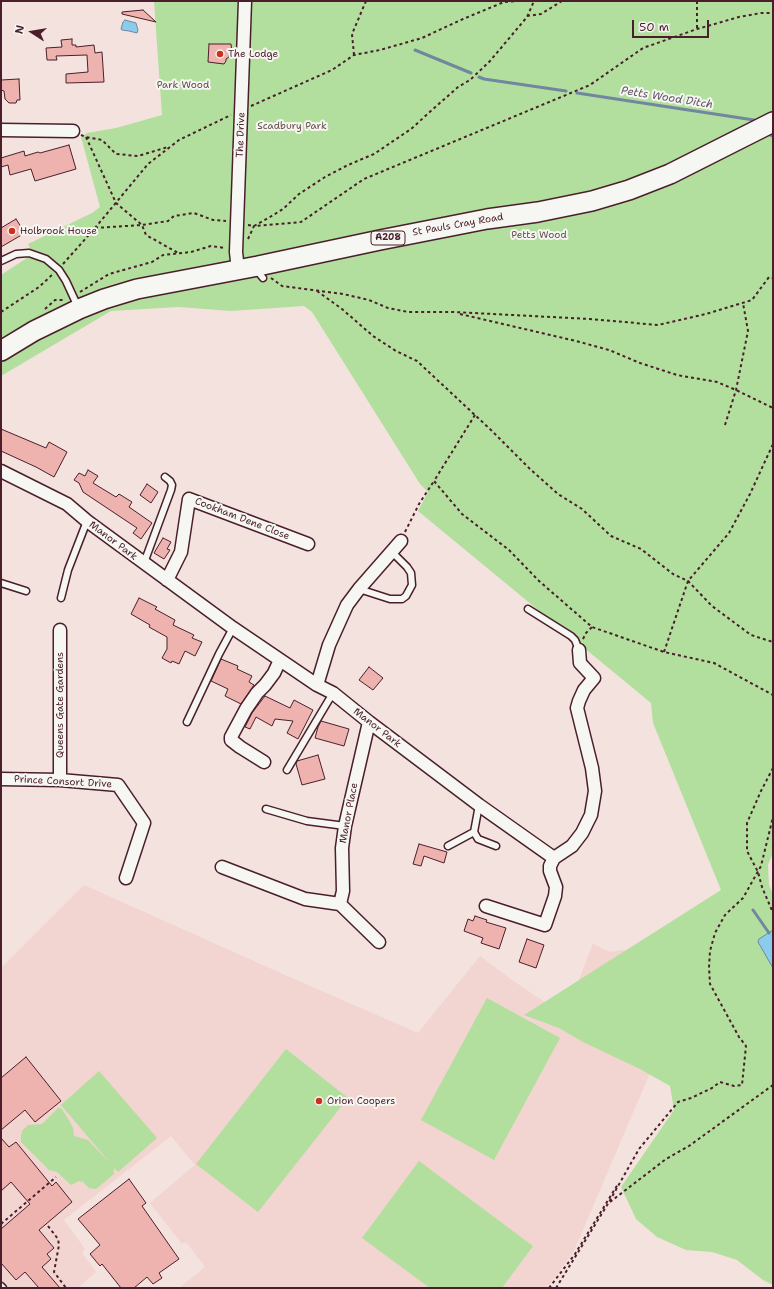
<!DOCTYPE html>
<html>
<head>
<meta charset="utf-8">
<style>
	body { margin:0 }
	#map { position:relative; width:774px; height:1289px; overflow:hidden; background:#f4e2de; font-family:"Shantell Sans",sans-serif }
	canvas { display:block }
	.frame { position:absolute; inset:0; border:2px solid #4a1f2b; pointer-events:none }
	.north { position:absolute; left:12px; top:12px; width:40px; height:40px; -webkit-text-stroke:3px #f6f6f2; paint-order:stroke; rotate:282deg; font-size:11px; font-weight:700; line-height:16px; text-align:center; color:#4a1f2b }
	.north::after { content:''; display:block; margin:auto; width:14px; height:18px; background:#4a1f2b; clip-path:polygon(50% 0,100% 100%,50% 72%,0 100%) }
	.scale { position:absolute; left:632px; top:20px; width:77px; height:18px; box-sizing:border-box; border:2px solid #4a1f2b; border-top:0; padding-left:5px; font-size:12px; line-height:14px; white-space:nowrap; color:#4a1f2b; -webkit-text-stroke:3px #f6f6f2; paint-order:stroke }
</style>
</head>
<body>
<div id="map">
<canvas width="774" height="1289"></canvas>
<div class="frame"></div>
<div class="north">N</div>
<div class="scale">50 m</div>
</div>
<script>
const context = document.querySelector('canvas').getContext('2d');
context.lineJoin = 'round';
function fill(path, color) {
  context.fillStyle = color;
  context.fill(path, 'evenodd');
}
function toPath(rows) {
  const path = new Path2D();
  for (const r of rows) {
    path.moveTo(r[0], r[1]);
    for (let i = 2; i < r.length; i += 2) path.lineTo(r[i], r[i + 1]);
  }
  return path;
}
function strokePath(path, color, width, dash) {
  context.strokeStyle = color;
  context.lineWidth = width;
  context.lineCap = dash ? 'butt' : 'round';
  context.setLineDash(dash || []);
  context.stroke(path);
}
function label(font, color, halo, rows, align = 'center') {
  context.font = font + ' "Shantell Sans",sans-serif';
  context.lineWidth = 4;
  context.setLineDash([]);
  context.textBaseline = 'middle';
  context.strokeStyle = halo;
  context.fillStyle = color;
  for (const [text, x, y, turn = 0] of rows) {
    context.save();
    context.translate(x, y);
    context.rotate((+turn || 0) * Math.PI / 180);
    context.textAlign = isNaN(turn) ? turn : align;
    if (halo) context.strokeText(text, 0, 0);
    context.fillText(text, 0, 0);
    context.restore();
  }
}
fill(toPath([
	[84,885,285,975,418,1033,480,956,512,980,546,1003,572,997,593,944,610,952,623,950,637,951,653,1066,573,1253,547,1288,179,1288,205,1267,186,1242,182,1244,150,1203,195,1165,171,1136,64,1220,85,1249,82,1253,96,1272,78,1288,1,1288,1,968]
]), '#f2d4d0');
fill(toPath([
	[154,1,773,1,773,853,768,865,769,885,773,894,773,1285,763,1280,737,1260,712,1252,686,1250,657,1237,636,1219,621,1187,674,1110,670,1086,640,1069,583,1042,559,1028,524,1015,721,890,653,723,651,703,418,511,428,492,420,484,312,312,304,306,231,311,179,307,111,311,1,376,1,275,33,254,28,244,92,213,100,207,81,137,87,133,116,128,162,115],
	[487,998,560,1038,494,1160,421,1120],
	[286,1049,348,1098,258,1212,196,1164],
	[99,1071,157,1138,118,1172,114,1168,114,1174,96,1189,89,1188,83,1182,79,1181,71,1185,57,1172,49,1170,21,1142,21,1136,22,1131,28,1125,42,1124,58,1108,61,1108,69,1120,73,1128,74,1136,88,1140,111,1164,61,1105],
	[419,1161,533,1246,502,1288,430,1288,362,1238]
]), '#b2df9d');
const water = toPath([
	[125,20,136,23,138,30,137,33,129,31,122,30,121,29,123,22,125,20],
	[773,930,773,968,758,942,759,939,773,930]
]);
fill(water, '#8bccec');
strokePath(water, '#71879f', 1);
strokePath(toPath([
	[415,50,471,73],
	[479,77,484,79,566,91],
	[577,93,754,120],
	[766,133,773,136],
	[753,910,769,933]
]), '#71879f', 3);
const building = toPath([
	[143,10,156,22,122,14,122,12,143,10],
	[72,39,72,45,76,45,76,47,94,45,95,53,102,52,104,82,66,83,66,74,88,72,87,55,56,56,57,60,47,60,46,48,62,47,61,40,72,39],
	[209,44,231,44,232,53,229,55,229,57,226,59,226,61,224,64,208,62,209,44],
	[19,79,20,100,17,100,16,103,9,103,5,99,4,91,1,90,1,80,19,79],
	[69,145,76,169,35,181,31,169,10,175,8,165,1,167,1,158,24,151,25,156,38,152,40,153,69,145],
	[16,219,25,233,1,247,1,228,16,219],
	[1,429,46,448,49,442,67,452,54,477,36,467,1,451,1,429],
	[88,470,98,476,93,483,116,497,119,494,132,502,129,507,152,523,141,539,133,533,137,528,83,492,79,483,74,480,79,473,85,476,88,470],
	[147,484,158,492,151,503,140,495,147,484],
	[163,538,171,542,167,549,170,550,164,559,154,553,163,538],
	[139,598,157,607,155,609,175,620,173,625,194,635,192,638,202,642,195,656,185,651,179,664,172,661,171,663,162,658,167,649,167,637,149,627,150,625,131,614,139,598],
	[221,659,238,666,237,669,252,676,249,682,254,685,241,704,225,696,228,689,211,681,221,659],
	[369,667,383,678,373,690,359,680,369,667],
	[265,696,290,708,294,700,313,710,298,739,287,733,293,721,275,719,272,726,256,717,250,729,245,727,252,713,265,696],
	[321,721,349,729,344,746,315,738,318,727,321,721],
	[318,755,325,779,302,785,296,764,297,761,318,755],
	[419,844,447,852,444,863,424,856,421,866,413,864,419,844],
	[475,916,487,920,486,922,506,928,499,949,481,943,483,938,464,931,468,919,473,921,475,916],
	[527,939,544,945,536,968,519,962,527,939],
	[26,1057,61,1101,35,1122,25,1110,1,1130,1,1078,26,1057],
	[1,1138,9,1147,16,1142,52,1186,56,1182,72,1202,39,1230,54,1248,47,1254,51,1259,42,1267,60,1288,39,1288,25,1272,16,1280,1,1263,1,1229,30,1204,11,1182,1,1191,1,1138],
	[129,1179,146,1203,142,1206,179,1259,159,1273,162,1278,153,1284,147,1277,134,1288,121,1288,102,1264,100,1266,90,1254,100,1245,78,1219,129,1179]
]);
fill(building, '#eeb2af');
strokePath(building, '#4a1f2b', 1);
const lane = toPath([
	[1,261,16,254,29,253,46,259,59,270,66,281,78,307],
	[258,268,259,273,263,278],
	[144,563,171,490,172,485,170,481,165,477],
	[1,583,26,591],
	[359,589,390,599,402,599,406,596,412,585,411,573,407,567,391,551],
	[61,598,68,570,87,521],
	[528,609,571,636,575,640,579,650],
	[187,722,219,654,233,628],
	[287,770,333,693],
	[479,805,474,832,478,839,496,846],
	[266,809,307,821,345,826],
	[448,846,474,832],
	[1,1286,3,1288]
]);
const street = toPath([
	[1,130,73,131],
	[238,270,236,252,245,1],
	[1,471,67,504,87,521,233,628,317,685,333,693,369,722,479,805,554,858,572,846,582,833,591,815,595,791,592,768,577,708,579,701,584,690,594,678,580,663,579,650],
	[167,580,181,552,189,499,308,544],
	[317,685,329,645,347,605,359,589,401,541],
	[369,722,345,826,342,848,343,891,340,904,379,942],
	[264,762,240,747,231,740,231,737,246,709,257,693,265,685,274,673,280,660],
	[1,779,60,780,118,785,144,823,126,878],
	[60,780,60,630],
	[222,867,305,899,340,904],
	[486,906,545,925,555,896,556,887,550,871,550,866,554,858]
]);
const primary = toPath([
	[1,351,34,331,79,309,104,299,137,289,258,266,380,240,487,219,538,212,592,201,629,190,670,174,773,122]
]);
strokePath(lane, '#4a1f2b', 9);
strokePath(street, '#4a1f2b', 15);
strokePath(primary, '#4a1f2b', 22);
strokePath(toPath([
	[697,1,697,29],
	[527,16,541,14,562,1],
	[354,55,352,34,366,1],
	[251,106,332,70,354,55,380,50,422,38,463,19,504,2,518,1],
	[81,135,86,137,102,140,116,154,138,156,168,147],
	[86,137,116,203,142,225,146,235,180,254],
	[248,225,254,226,270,217,283,209,299,194,325,177,348,165,374,154,411,129,432,110,458,87,470,80,490,61,527,17,534,1],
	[95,228,142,225,168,221,174,216,194,213,213,220,226,221],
	[248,239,254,226,301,222,364,179,590,85,643,48,697,29,739,17,761,13,773,13],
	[63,264,95,228,148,164,179,140,231,115],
	[271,278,282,286,343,294,369,300,388,308,408,312,454,312,590,319,658,325,706,314,752,300,769,277,773,278],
	[317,291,342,309,373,336,396,351,417,361,491,430,530,469,558,494,582,509,611,536,641,549,673,574,688,581,712,606,751,635,773,642],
	[80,292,109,274,152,262,163,255,191,252,211,246,225,248],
	[45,309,55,300,63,300],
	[1,312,39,287,53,274],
	[460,314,576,341,609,350,640,363,677,375,717,382,736,390,773,408],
	[475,415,434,481,462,514,509,550,539,581,592,627,664,652,714,663,773,695],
	[725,425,736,390,748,331,743,303],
	[405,532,419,504,434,481],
	[583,639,586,633,592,627],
	[664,652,688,581,729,533,750,494,773,444],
	[773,768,761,791,747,823,747,851,758,872,762,887,773,913],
	[610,1202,666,1159,689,1146,773,1085],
	[1,1224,56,1177],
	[48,1226,58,1239,59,1245,54,1272,66,1288],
	[549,1288,575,1254,618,1184],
	[556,1288,609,1202,639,1149,678,1102,691,1098,712,1088,720,1082,734,1086,742,1085,746,1046,739,1037,710,984,709,967,710,951,715,933,725,915,743,898,761,866,773,817]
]), '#4a1f2b', 2, [3, 3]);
strokePath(lane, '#f6f6f2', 6);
strokePath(street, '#f6f6f2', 12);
strokePath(primary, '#f6f6f2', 19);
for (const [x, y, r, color] of [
	[220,54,4,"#c8321e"],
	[12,231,4,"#c8321e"],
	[319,1101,4,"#c8321e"]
]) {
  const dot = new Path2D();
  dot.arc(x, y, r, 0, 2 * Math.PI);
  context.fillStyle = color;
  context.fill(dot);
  strokePath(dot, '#f6f6f2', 1.5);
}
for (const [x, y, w] of [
	[388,238,34]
]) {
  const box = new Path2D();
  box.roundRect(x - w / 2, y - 7, w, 14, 3);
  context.fillStyle = '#f6f6f2';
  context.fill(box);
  strokePath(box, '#4a1f2b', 1);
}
label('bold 9px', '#4a1f2b', null, [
	["A208",388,238]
]);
label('10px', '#4a1f2b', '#f6f6f2', [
	["The Lodge",228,54],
	["Holbrook House",20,231],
	["Orion Coopers",327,1101]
], 'left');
label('10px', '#644f48', '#f6f6f2', [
	["Park Wood",183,85],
	["Scadbury Park",292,126],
	["Petts Wood",539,235]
]);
label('10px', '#4a1f2b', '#f6f6f2', [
	["The Drive",241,135,-88],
	["St Pauls Cray Road",458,225,-10],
	["Cookham Dene Close",242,519,21],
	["Manor Park",113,541,37],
	["Queens Gate Gardens",60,705,-90],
	["Manor Park",377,728,38],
	["Prince Consort Drive",63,782,3],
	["Manor Place",349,813,-79]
]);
label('italic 11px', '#5e5365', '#f6f6f2', [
	["Petts Wood Ditch",667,98,9]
]);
</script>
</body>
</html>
